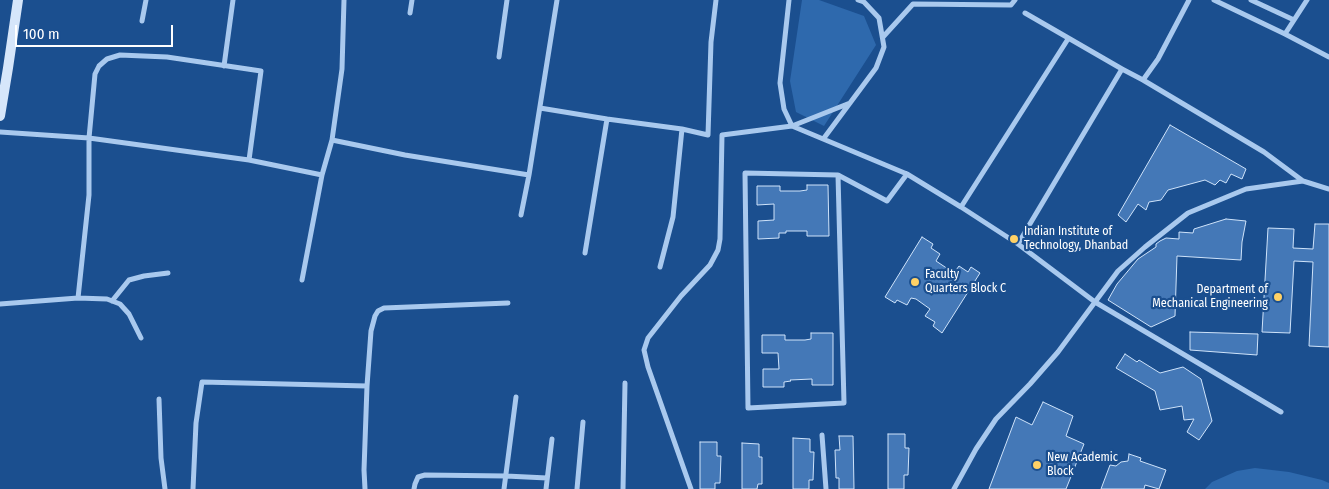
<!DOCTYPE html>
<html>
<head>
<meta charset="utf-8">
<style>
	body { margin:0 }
	#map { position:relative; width:1329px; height:489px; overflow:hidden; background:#1b4f8f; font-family:"Fira Sans Condensed",sans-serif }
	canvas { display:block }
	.scale { position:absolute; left:15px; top:25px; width:158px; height:22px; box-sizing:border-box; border:2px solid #fff; border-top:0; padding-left:6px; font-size:15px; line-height:18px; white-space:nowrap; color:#fff; -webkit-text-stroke:4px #1b4f8f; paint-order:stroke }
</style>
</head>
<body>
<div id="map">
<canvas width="1329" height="489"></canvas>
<div class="scale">100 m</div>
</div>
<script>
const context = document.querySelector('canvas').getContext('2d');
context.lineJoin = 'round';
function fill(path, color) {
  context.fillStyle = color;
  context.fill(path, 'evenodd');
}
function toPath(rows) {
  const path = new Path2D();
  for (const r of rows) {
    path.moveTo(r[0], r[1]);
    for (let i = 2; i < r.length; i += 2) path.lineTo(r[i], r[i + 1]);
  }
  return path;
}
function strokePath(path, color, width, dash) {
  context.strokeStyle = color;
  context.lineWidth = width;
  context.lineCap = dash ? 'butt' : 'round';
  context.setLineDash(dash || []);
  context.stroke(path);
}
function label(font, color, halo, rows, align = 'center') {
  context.font = font + ' "Fira Sans Condensed",sans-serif';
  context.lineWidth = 4.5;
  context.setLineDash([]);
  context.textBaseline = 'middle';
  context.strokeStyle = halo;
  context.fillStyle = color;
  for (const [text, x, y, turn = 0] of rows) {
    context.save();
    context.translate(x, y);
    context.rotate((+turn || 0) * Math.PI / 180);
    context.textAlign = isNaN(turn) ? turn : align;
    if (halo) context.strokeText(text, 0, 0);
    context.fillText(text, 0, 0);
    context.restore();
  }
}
fill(toPath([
	[802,0,819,0,864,16,876,45,824,126,796,112,790,81],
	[1255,468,1289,472,1322,480,1329,483,1329,489,1205,489,1212,482,1237,471]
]), '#2e69ad');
const building = toPath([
	[1170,125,1246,169,1242,179,1231,174,1226,183,1220,180,1215,185,1205,180,1168,190,1161,200,1149,202,1146,210,1138,204,1126,222,1118,215,1170,125],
	[807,185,828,185,829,236,807,236,807,231,786,231,786,233,779,233,779,238,758,239,758,221,774,220,774,204,757,205,757,186,780,186,780,191,800,191,807,190,807,185],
	[1226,219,1246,221,1242,242,1241,260,1177,256,1175,316,1151,327,1108,300,1117,284,1138,259,1156,247,1156,244,1160,241,1166,238,1179,239,1179,232,1193,233,1194,229,1226,219],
	[1315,224,1329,224,1329,347,1309,346,1313,262,1294,261,1290,333,1262,332,1268,228,1294,229,1293,248,1313,249,1315,224],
	[922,237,933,244,931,248,940,254,936,261,954,273,959,266,968,272,971,267,980,273,942,333,933,326,935,322,925,316,930,309,916,299,911,298,907,305,897,300,895,303,885,297,922,237],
	[1190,332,1258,334,1257,355,1190,350,1190,332],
	[811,333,833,333,833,385,812,385,812,379,790,380,791,381,784,382,784,387,763,387,763,369,779,369,778,353,762,353,762,335,785,335,785,340,805,340,811,339,811,333],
	[1125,354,1137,362,1139,360,1160,373,1183,367,1201,379,1212,421,1199,440,1187,432,1194,419,1184,420,1182,406,1160,410,1155,391,1116,368,1125,354],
	[1043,402,1073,416,1066,436,1084,444,1066,489,989,489,1016,417,1032,425,1043,402],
	[888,434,905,434,905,448,909,448,908,475,904,475,904,489,888,489,888,434],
	[839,436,853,436,854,489,839,489,839,478,836,478,835,450,840,450,839,436],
	[793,438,810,439,810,452,814,452,813,480,809,480,809,489,793,489,793,438],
	[700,442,717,442,717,456,721,456,720,483,715,483,715,489,700,489,700,442],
	[742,443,759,444,759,457,762,457,762,484,758,484,757,489,742,489,742,443],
	[1129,454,1141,458,1140,461,1166,470,1159,489,1145,485,1144,489,1101,489,1110,465,1116,466,1121,462,1128,461,1129,454]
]);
fill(building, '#4478b7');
strokePath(building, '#cfe3fa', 1);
strokePath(toPath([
	[789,0,780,83,784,109,792,126,907,174,961,207,1018,244,1095,302,1281,412],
	[1214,0,1285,34,1329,57],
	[1251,0,1294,20],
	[410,13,412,0],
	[1025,13,1122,69,1143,80,1264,152,1303,181],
	[142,21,146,0],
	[1285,34,1307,0],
	[883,37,913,4,1011,5,1015,0],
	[499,57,507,0],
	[224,66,233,0],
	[1143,80,1158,59,1189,0],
	[540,108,607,119,682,129,708,135,711,42,716,0],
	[0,132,89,138,249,160,322,175],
	[824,138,876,68,884,47,879,18,864,2,858,0],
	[332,140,405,155,529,175],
	[838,175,844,403,748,408,745,173,838,175,887,201,907,174],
	[961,207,1068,39],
	[521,215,529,175,557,0],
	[1018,244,1122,69],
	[585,253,607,119],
	[660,267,673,217,682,129],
	[302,280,322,175,332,140,342,69,344,0],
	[78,298,89,195,89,138,95,74,99,66,107,59,120,55,167,57,261,71,249,160],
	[112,301,129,280,144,276,168,273],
	[0,304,78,298,107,299,120,304,129,314,141,338],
	[159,399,161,458,165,489],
	[822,435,826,489],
	[193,489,196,423,202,382,367,386],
	[365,489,364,470,367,386,371,331,375,316,378,311,384,308,508,303],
	[414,489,415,484,418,477,425,475,506,476,547,478],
	[504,489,516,397],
	[546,489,552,439],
	[577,489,583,422],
	[623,489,625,383],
	[691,489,648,367,644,350,648,338,681,296,710,265,718,250,720,239,722,135,792,126,850,103],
	[954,489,976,449,996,419,1030,384,1058,352,1118,271,1145,247,1188,213,1246,189,1303,181,1329,189]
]), '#a9c9ee', 5);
strokePath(toPath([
	[0,116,8,68,18,0]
]), '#d6e6fa', 10);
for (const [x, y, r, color] of [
	[1014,239,5,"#ffd166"],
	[915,282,5,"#ffd166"],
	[1278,297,5,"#ffd166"],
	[1037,465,5,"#ffd166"]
]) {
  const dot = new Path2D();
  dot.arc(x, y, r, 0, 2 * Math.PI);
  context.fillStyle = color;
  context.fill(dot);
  strokePath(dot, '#1b4f8f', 2);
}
label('12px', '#fff', '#1b4f8f', [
	["Indian Institute of",1024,232],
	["Technology, Dhanbad",1024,246],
	["Faculty",925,275],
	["Quarters Block C",925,289],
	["Department of",1268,290,"right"],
	["Mechanical Engineering",1268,304,"right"],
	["New Academic",1047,458],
	["Block",1047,472]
], 'left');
</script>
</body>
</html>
